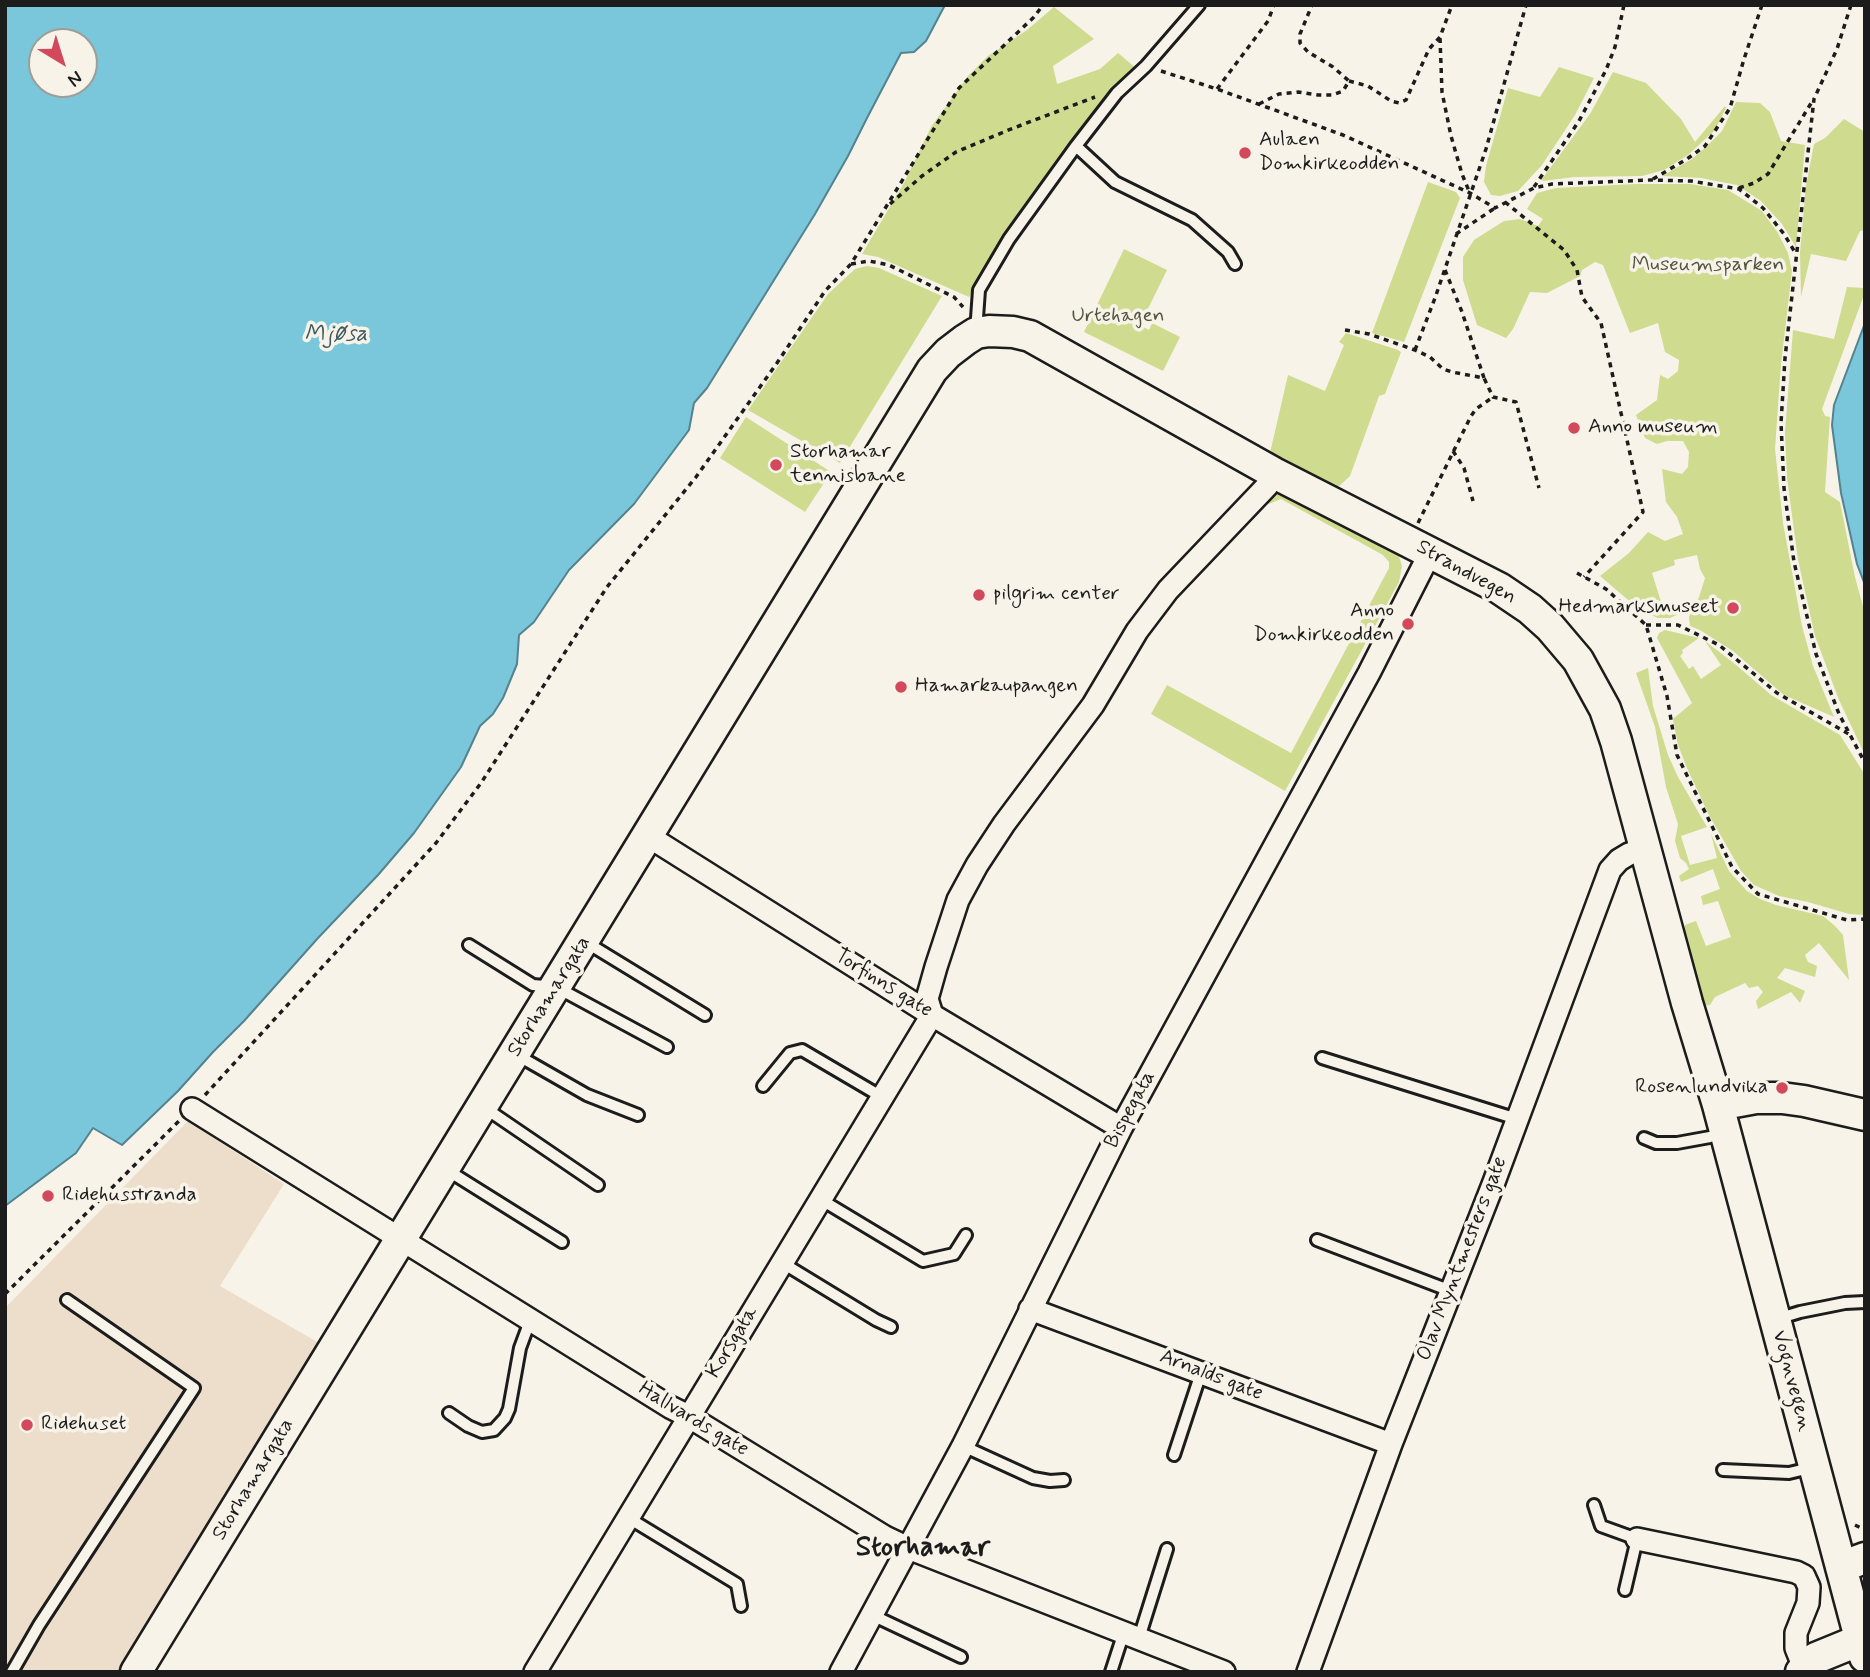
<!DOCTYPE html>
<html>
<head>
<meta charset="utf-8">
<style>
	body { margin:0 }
	#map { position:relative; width:1870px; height:1677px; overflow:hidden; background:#f7f3e8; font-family:Mynerve,sans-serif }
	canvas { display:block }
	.frame { position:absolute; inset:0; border:7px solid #1c1c1c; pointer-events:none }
	.north { position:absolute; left:28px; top:28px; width:70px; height:70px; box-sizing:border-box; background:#f7f3e8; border:2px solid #9f9d96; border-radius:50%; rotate:142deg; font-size:19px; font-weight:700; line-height:28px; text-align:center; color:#1c1c1c }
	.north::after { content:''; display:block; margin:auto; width:24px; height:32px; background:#d1495b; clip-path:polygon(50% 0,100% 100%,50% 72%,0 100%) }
</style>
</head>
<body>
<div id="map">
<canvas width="1870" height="1677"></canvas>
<div class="frame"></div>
<div class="north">N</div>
</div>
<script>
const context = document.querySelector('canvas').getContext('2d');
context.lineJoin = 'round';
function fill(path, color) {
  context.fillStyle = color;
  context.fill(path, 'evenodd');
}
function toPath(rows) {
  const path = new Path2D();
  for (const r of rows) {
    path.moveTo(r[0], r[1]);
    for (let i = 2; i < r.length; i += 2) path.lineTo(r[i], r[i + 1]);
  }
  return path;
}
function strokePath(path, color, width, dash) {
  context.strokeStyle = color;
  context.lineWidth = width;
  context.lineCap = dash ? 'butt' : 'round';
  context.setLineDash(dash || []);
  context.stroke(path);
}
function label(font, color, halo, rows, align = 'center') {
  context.font = font + ' Mynerve,sans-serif';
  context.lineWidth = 7;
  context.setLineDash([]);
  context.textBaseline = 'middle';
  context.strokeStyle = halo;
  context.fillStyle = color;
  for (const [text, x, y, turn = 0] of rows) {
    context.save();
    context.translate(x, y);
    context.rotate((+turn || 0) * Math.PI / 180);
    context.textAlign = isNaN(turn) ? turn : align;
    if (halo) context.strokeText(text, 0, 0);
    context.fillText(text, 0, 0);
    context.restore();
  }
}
fill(toPath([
	[188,1121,284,1184,220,1286,326,1347,122,1672,11,1672,5,1668,5,1308]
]), '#ecdeca');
fill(toPath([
	[1054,7,1094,39,1053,66,1057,84,1100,69,1118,53,1137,69,1086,124,1040,186,992,255,969,297,878,257,862,254,904,183,931,127,968,76,988,56,1027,30],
	[1559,67,1594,78,1575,115,1542,165,1518,191,1500,196,1491,195,1484,182,1486,166,1508,88,1540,97],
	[1613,72,1646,83,1681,119,1695,142,1725,106,1726,108,1715,130,1688,155,1664,170,1642,176,1574,177,1543,181,1542,179,1590,114],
	[1736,102,1760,103,1770,112,1781,141,1805,145,1796,247,1782,224,1761,201,1737,185,1701,178,1662,176,1692,159,1707,146,1722,131],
	[1844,119,1865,132,1865,230,1860,231,1846,261,1811,254,1801,297,1800,252,1806,186,1814,144,1825,138],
	[1428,182,1456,192,1460,198,1404,342,1372,333],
	[1636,184,1690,184,1728,190,1762,211,1778,233,1788,253,1792,271,1781,364,1775,449,1783,523,1802,626,1813,666,1834,717,1784,695,1733,651,1700,630,1690,626,1689,617,1699,597,1705,578,1700,569,1697,555,1674,560,1675,565,1652,573,1663,608,1690,599,1679,614,1670,618,1658,618,1641,611,1600,576,1629,553,1648,532,1665,541,1683,534,1677,517,1666,502,1662,469,1682,474,1688,467,1689,452,1683,441,1667,441,1657,444,1645,438,1636,415,1657,400,1660,375,1668,379,1678,371,1679,360,1665,352,1658,323,1630,333,1603,265,1595,262,1582,270,1580,276,1547,293,1530,292,1513,329,1506,338,1477,325,1463,280,1463,257,1474,240,1504,221,1520,219,1538,226,1543,219,1527,209,1537,193,1556,188],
	[1124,249,1167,270,1140,325,1149,330,1152,323,1180,337,1163,371,1084,332],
	[867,266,879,268,942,296,840,463,748,410,828,294,855,269],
	[1847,287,1865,288,1865,292,1822,409,1825,416,1830,417,1825,492,1840,502,1855,577,1865,614,1865,755,1839,700,1815,636,1798,560,1787,478,1785,432,1793,330,1834,339],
	[1346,333,1398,350,1401,352,1385,394,1379,396,1350,476,1337,488,1270,453,1288,375,1325,391,1344,345,1339,342],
	[746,417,831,472,805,512,720,458],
	[1273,483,1397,550,1402,566,1399,582,1285,791,1151,714,1167,685,1291,753,1389,568,1389,562,1383,555,1281,499,1266,505,1258,512],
	[1665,630,1699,638,1682,650,1683,653,1680,656,1689,669,1693,666,1701,679,1721,665,1705,641,1735,664,1771,695,1840,735,1865,775,1865,915,1849,914,1808,902,1779,896,1754,885,1741,871,1709,815,1687,768,1678,745,1673,719,1692,703,1657,638,1659,633],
	[1648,668,1653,706,1668,755,1678,777,1707,827,1681,836,1690,865,1717,858,1711,834,1729,871,1747,891,1760,899,1776,905,1823,916,1835,926,1843,935,1849,980,1819,943,1805,955,1808,962,1817,966,1815,977,1785,968,1777,978,1805,991,1800,1003,1791,992,1758,1009,1756,1001,1763,992,1758,986,1749,988,1745,983,1715,997,1710,1005,1702,1006,1682,936,1685,925,1696,921,1706,946,1731,937,1718,901,1703,905,1701,896,1720,889,1713,869,1681,882,1679,876,1689,869,1686,863,1680,858,1675,841,1678,824,1666,787,1655,727,1636,673]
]), '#cfdb8e');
const water = toPath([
	[5,5,945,5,926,41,914,52,901,53,867,118,848,156,815,214,707,388,694,403,689,430,634,504,569,570,534,622,519,635,517,664,503,698,493,714,480,726,461,767,414,833,378,875,318,938,244,1021,213,1052,178,1091,122,1145,93,1128,76,1153,5,1206,5,5],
	[42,42,84,42,84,84,42,84,42,42],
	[1865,323,1865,585,1857,564,1841,493,1832,425,1834,405,1865,323]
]);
fill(water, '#7ac6da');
strokePath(water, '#54828e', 2);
const service = toPath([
	[1076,146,1115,182,1192,220,1228,252,1235,264],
	[976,332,979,290,1009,239,1076,146,1117,93,1146,66,1199,5],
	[584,941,705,1015],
	[469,945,533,985,556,987,667,1047],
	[517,1055,587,1095,638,1115],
	[1322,1058,1517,1119],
	[763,1086,790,1053,802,1050,882,1097],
	[485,1108,598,1185],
	[1644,1138,1656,1143,1677,1143,1710,1137,1722,1132],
	[447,1170,562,1242],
	[820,1199,923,1261,954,1254,966,1235],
	[1317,1240,1451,1291],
	[781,1262,876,1320,891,1327],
	[1777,1319,1800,1312,1845,1303,1865,1302],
	[449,1413,468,1426,482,1432,494,1430,505,1418,509,1409,520,1348,530,1321],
	[963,1446,1033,1478,1050,1481,1064,1480],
	[1174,1455,1201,1373],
	[1723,1470,1789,1473,1814,1467],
	[1594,1505,1601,1526,1637,1539,1625,1590],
	[627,1517,737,1584,741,1606],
	[872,1615,961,1657],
	[1139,1638,1167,1549],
	[12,1672,39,1625,194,1388,67,1300],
	[1111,1672,1124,1632]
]);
const minor = toPath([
	[648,836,932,1015,1121,1128],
	[192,1109,670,1407,688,1416,885,1537,908,1548,1224,1672],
	[1030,1309,1391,1444],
	[1637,1539,1796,1572,1804,1576,1809,1587,1808,1603,1796,1633,1796,1648,1800,1658,1806,1666],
	[535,1672,932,1015,927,999,936,967,958,900,977,865,1004,824,1093,705,1137,631,1168,590,1267,486,1274,473],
	[841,1672,963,1446,1121,1128,1369,673,1430,553],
	[1308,1672,1391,1444,1494,1182,1610,870,1619,860,1629,854,1645,849]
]);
const secondary = toPath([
	[1718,1105,1756,1098,1782,1098,1804,1101,1865,1115],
	[1841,1567,1865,1558],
	[136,1672,932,370,948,353,965,340,976,333,989,331,1013,332,1030,336,1274,473,1499,588,1530,609,1550,627,1578,660,1605,709,1616,741,1687,1003,1718,1105,1865,1657],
	[1801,1672,1816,1658,1860,1640]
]);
strokePath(service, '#1c1c1c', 16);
strokePath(minor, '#1c1c1c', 26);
strokePath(secondary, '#1c1c1c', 35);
strokePath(toPath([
	[1851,5,1837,49,1814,99,1785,358,1781,423,1784,488,1794,562,1816,654,1839,714,1865,763],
	[1440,38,1442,92,1451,136,1462,174,1469,191],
	[1161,71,1217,89,1343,135,1470,193,1495,208,1534,188,1552,184,1651,180,1691,181,1739,189,1763,208,1784,234,1796,254],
	[1349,81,1368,86,1391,101,1399,103,1406,100,1429,49,1440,37,1452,5],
	[1217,89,1268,21,1274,5],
	[1259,104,1279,94,1298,92,1318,95,1332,95,1343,91,1349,81,1333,67,1308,52,1300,43,1300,34,1312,5],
	[1653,179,1687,159,1705,146,1730,108,1744,59,1762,5],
	[1534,187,1579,121,1606,70,1615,47,1624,5],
	[1739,188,1754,183,1768,174,1813,100],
	[1505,202,1564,250,1577,270,1582,297,1601,323,1643,512,1584,577],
	[890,204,922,176,956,152,1011,129,1095,97],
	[1456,234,1495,208],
	[851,264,869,261,889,265,954,297,963,307],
	[1445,270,1462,312,1484,378],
	[1345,330,1369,334,1415,350,1430,357,1443,369,1452,372,1484,378,1493,397,1516,402,1539,488],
	[1415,350,1435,298,1486,149,1526,5],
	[1453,451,1464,468,1473,501],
	[1418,523,1471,416,1476,409,1493,397],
	[1577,573,1606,589,1646,625,1667,696,1677,755,1732,867,1758,894,1847,920,1865,919],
	[1646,625,1678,625,1719,645,1777,693,1849,734],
	[205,1095,436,843,481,783,607,587,696,477,777,363,825,291,851,264,959,88,1034,17,1043,5],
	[5,1294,180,1120],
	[1855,1525,1865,1530]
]), '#1c1c1c', 3.5, [5, 5]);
strokePath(service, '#f7f3e8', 10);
strokePath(minor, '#f7f3e8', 21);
strokePath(secondary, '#f7f3e8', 30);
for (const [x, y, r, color] of [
	[1245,153,7,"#d1495b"],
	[1574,428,7,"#d1495b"],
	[776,465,7,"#d1495b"],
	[979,595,7,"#d1495b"],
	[1733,608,7,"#d1495b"],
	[1408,624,7,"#d1495b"],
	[901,687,7,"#d1495b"],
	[1782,1088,7,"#d1495b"],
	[48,1196,7,"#d1495b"],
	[27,1425,7,"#d1495b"]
]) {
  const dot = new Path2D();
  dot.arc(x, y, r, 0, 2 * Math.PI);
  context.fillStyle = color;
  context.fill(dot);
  strokePath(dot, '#f7f3e8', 2.5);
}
label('21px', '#1c1c1c', '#f7f3e8', [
	["Aulaen",1259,141],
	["Domkirkeodden",1259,165],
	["Anno museum",1588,428],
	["Storhamar",790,453],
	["tennisbane",790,477],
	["pilgrim center",993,595],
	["Hedmarksmuseet",1719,608,"right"],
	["Anno",1394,612,"right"],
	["Domkirkeodden",1394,636,"right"],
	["Hamarkaupangen",915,687],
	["Rosenlundvika",1768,1088,"right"],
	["Ridehusstranda",62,1196],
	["Ridehuset",41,1425]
], 'left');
label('21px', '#52553e', '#f7f3e8', [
	["Museumsparken",1708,266],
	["Urtehagen",1118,317]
]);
label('21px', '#1c1c1c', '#f7f3e8', [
	["Strandvegen",1466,573,29],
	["Torfinns gate",883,984,32],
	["Storhamargata",550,997,-58],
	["Bispegata",1131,1110,-62],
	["Olav Myntmesters gate",1463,1259,-69],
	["Korsgata",733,1343,-59],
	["Arnalds gate",1211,1376,21],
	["Vognvegen",1791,1381,75],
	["Hallvards gate",693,1420,31],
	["Storhamargata",254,1480,-59]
]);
label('italic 23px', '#3d585e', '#f7f3e8', [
	["Mjøsa",336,335]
]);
label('bold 28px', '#1c1c1c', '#f7f3e8', [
	["Storhamar",923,1549]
]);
</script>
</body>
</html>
